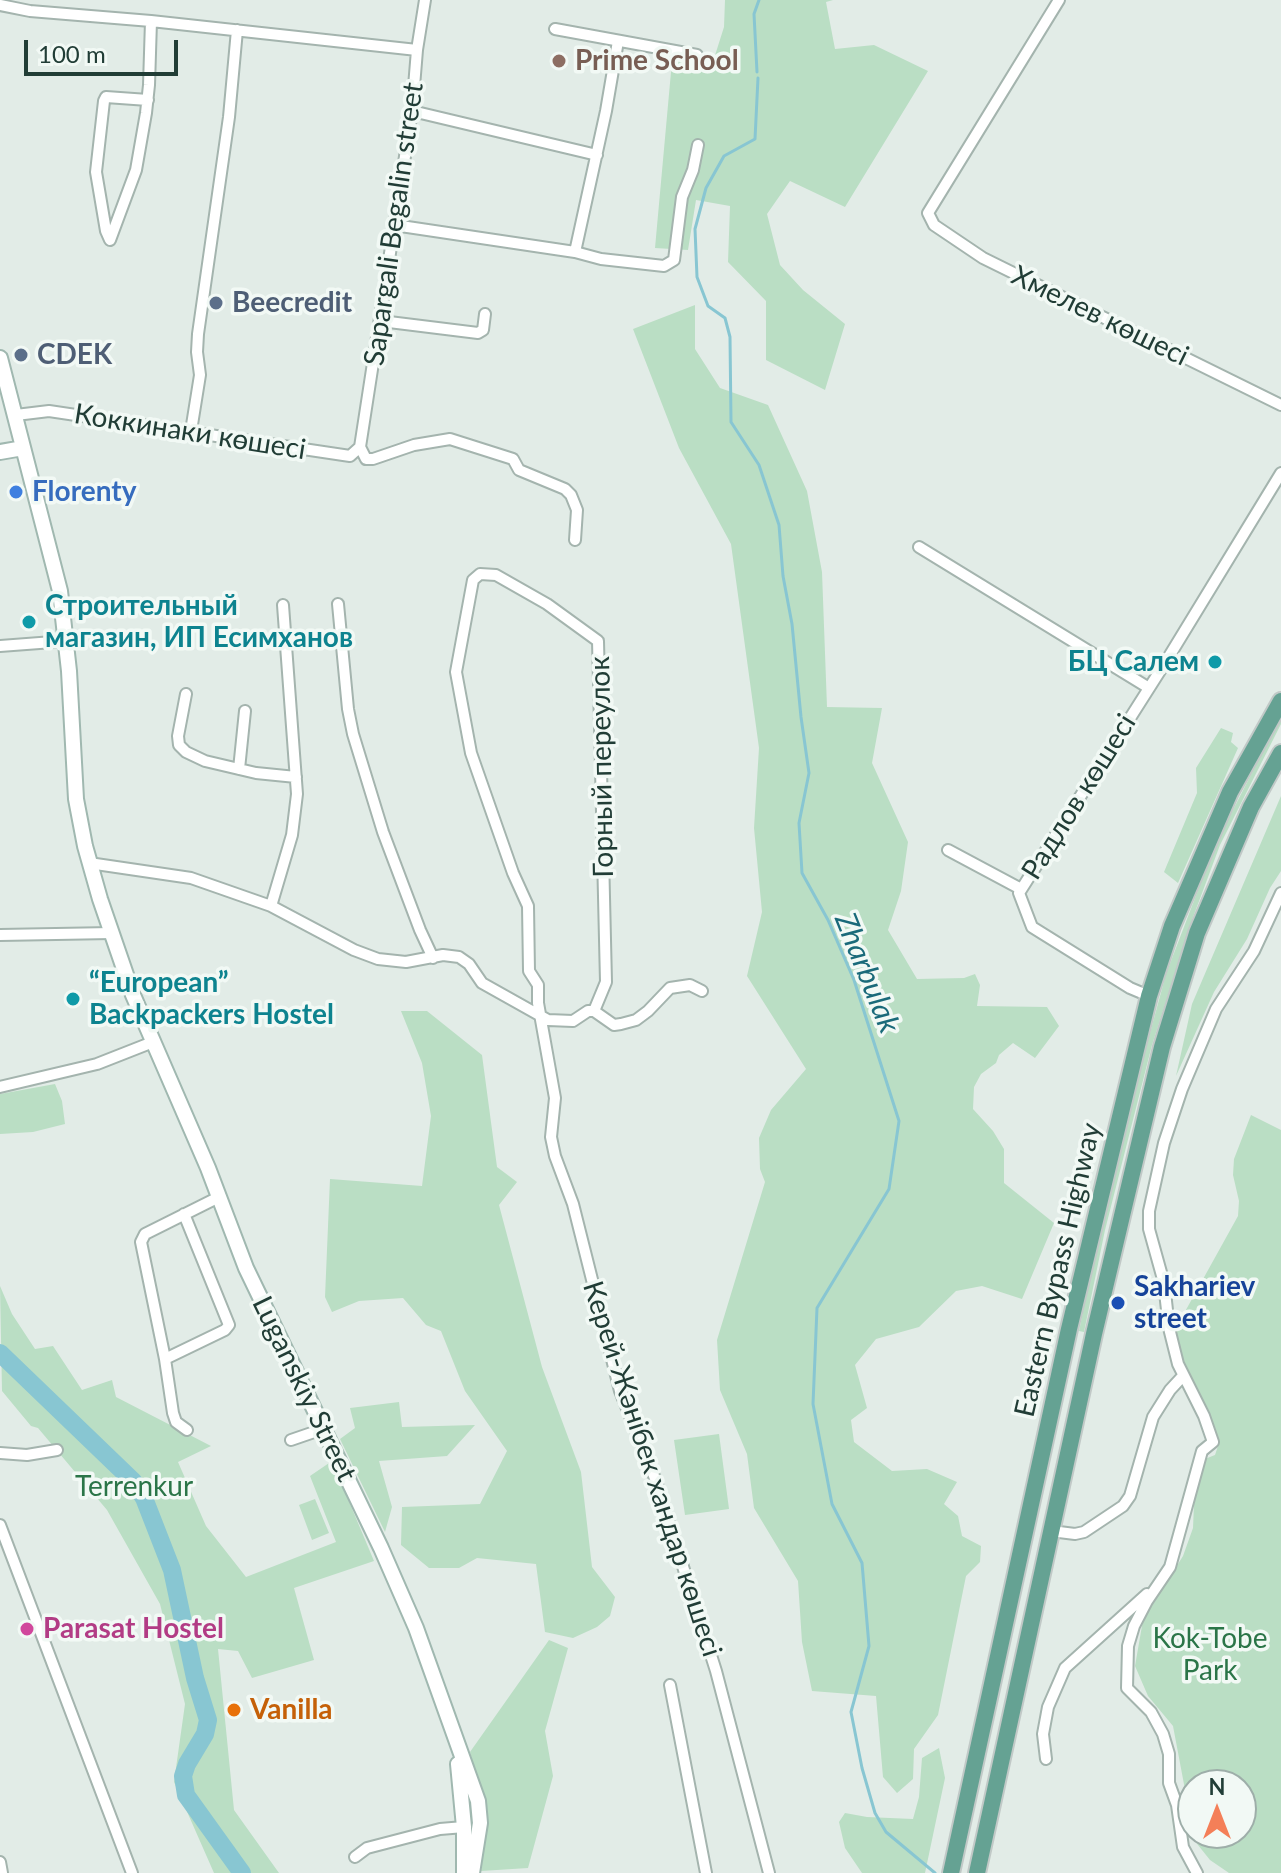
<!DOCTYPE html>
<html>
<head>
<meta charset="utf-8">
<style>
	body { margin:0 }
	#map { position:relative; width:1281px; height:1873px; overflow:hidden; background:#e2ece7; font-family:Lato,sans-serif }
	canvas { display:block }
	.north { position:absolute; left:1177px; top:1769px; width:80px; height:80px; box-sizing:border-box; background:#f2f9f5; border:2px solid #9eaea9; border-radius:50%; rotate:0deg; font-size:22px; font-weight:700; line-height:32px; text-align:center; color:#213d36 }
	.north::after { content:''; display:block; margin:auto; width:28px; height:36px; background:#f47f58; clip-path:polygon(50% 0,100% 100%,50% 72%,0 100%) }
	.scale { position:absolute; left:24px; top:40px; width:154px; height:36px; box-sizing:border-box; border:4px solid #213d36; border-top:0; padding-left:10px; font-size:24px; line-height:28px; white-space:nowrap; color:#213d36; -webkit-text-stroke:6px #f2f9f5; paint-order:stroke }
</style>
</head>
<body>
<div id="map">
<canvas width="1281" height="1873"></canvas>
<div class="north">N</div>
<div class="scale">100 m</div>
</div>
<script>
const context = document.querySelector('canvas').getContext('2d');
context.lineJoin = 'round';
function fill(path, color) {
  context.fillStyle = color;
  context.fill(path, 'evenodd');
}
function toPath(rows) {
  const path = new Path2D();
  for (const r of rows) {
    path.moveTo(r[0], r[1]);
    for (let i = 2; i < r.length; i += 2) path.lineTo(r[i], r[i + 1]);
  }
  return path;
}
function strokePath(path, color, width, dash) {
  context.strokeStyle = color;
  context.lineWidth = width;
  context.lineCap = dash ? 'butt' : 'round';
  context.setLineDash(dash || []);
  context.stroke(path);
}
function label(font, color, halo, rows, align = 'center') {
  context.font = font + ' Lato,sans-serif';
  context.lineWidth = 7;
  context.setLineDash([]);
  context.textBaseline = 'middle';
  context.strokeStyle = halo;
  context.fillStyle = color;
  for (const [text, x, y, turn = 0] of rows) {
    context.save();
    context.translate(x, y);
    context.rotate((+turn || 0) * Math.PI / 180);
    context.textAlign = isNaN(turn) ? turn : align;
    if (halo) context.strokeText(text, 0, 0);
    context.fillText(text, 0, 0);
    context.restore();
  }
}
fill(toPath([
	[725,0,833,0,826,2,835,49,874,45,928,71,845,207,790,181,767,214,780,265,803,290,845,324,825,390,766,360,766,301,728,262,730,206,696,200,688,250,655,248,672,61,711,68,724,27],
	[695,305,695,349,720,388,768,405,807,491,822,572,827,707,882,708,872,763,908,842,901,891,888,930,917,979,964,978,975,974,980,985,977,1006,1047,1007,1059,1026,1035,1058,1013,1043,999,1055,996,1063,981,1074,974,1087,973,1109,993,1131,1004,1149,1004,1183,1054,1223,1022,1299,982,1286,956,1291,919,1327,876,1339,855,1365,867,1408,851,1420,854,1442,892,1471,927,1469,957,1482,944,1504,958,1516,962,1536,981,1546,980,1562,966,1576,938,1715,914,1749,913,1779,897,1793,883,1777,876,1696,812,1691,802,1642,798,1581,754,1508,747,1454,720,1390,717,1340,765,1182,760,1169,759,1138,771,1110,806,1069,747,976,762,912,754,828,759,748,731,544,679,448,633,329],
	[1281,716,1281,724,1220,845,1192,920,1152,1045,1105,1230,1084,1332,1079,1331,1109,1184,1166,974,1216,843],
	[1221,728,1233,733,1231,742,1238,748,1178,883,1164,872,1197,793,1196,768],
	[1281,796,1281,871,1270,888,1247,939,1214,992,1176,1076,1192,1004],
	[401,1011,427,1011,482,1055,497,1167,517,1182,499,1205,542,1367,581,1472,592,1567,615,1597,610,1616,597,1627,573,1638,545,1632,536,1564,477,1558,459,1568,429,1568,401,1545,402,1507,480,1504,507,1451,465,1391,441,1331,426,1325,403,1298,359,1301,332,1312,325,1297,330,1179,422,1186,431,1116,422,1063],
	[55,1084,62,1101,65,1124,33,1132,0,1134,0,1094],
	[1251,1115,1281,1130,1281,1873,1229,1873,1210,1860,1194,1840,1193,1833,1241,1833,1241,1785,1193,1785,1193,1832,1173,1726,1148,1696,1135,1666,1143,1620,1183,1556,1193,1528,1195,1481,1205,1459,1215,1455,1218,1446,1209,1411,1183,1367,1174,1318,1182,1317,1238,1216,1239,1201,1233,1175,1234,1159],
	[0,1286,12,1314,35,1349,53,1346,82,1390,112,1380,116,1397,211,1446,178,1462,206,1526,246,1577,336,1542,310,1476,332,1461,374,1561,294,1588,314,1660,252,1678,238,1651,218,1649,234,1810,279,1873,214,1873,174,1782,185,1704,160,1604,107,1510,38,1428,31,1426,2,1391],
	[399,1402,402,1427,475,1425,447,1456,379,1461,392,1507,385,1532,340,1439,355,1428,350,1408],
	[719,1434,729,1509,685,1515,674,1440],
	[315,1499,329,1533,312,1540,299,1505],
	[549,1640,568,1648,545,1731,553,1776,528,1868,481,1871,488,1817,470,1752],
	[939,1748,945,1778,925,1873,862,1873,845,1848,839,1822,845,1813,867,1817,913,1819,919,1797,922,1758]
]), '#badec4');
strokePath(toPath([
	[757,72,754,14,759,0],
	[758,78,755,139,724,156,706,188,695,229,697,277,708,306,725,318,730,337,731,422,759,465,779,525,783,576,792,624,801,717,809,773,799,823,802,873,828,920,854,980,899,1121,889,1189,817,1308,813,1404,832,1504,862,1563,869,1646,851,1712,862,1768,875,1813,886,1832,935,1873]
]), '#88c6d2', 3);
strokePath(toPath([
	[0,1353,133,1481,144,1498,172,1570,195,1678,208,1720,205,1734,187,1764,183,1776,186,1795,242,1873]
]), '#88c6d2', 18);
const street = toPath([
	[1059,0,928,213,934,225,983,258,1281,405],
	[0,5,30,11,151,21,417,50],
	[555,29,697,55],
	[148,100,106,97,104,101,96,172,106,231,110,240,136,170,146,113,149,85,151,21],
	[412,111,597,155],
	[394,225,575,252,601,259,664,266,674,260,682,197,693,170,698,145],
	[575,252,606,111,618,41],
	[381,321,478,333,483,330,485,314],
	[16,415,49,411,350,456,360,447],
	[191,431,200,375,197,352,198,334,229,117,237,30],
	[360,447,412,111,417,50,425,0],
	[360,447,366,459,373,459,414,445,450,439,513,459,519,470,565,489,571,495,577,510,575,540],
	[919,547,1149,688],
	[338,604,348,709,353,734,383,832,420,930,433,958],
	[0,646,66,641],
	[186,694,178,736,179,745,186,752,205,761,256,773,296,777],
	[239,769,245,711],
	[948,850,1021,889],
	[89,863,191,878,271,906,354,950,378,959,406,962,443,955,459,957,469,964,482,983,548,1020,573,1021,588,1011,594,1011,614,1025,621,1024,636,1020,648,1011,670,988,690,985,702,991],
	[271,906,292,835,297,794,283,605],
	[0,935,112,933],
	[1149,996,1130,988,1032,927,1019,893,1165,663,1281,473],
	[594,1011,606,982,598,641,547,604,496,575,480,574,473,580,456,672,471,753,513,873,528,906,529,971,538,985,538,1003,555,1098,551,1137,555,1156,573,1204,620,1391,656,1481,716,1671,769,1873],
	[0,1087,97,1064,153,1042],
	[165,1359,225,1330,229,1325,184,1214],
	[187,1430,176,1422,173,1413,165,1359,141,1242,145,1234,219,1197],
	[291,1440,323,1429],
	[0,1453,27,1455,57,1450],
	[0,1525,132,1873],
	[1051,1531,1075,1534,1084,1532,1123,1506,1130,1496,1153,1417,1170,1390,1182,1377],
	[670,1685,706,1873],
	[1046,1759,1043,1734,1048,1707,1065,1668,1147,1594],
	[355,1857,367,1848,440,1829,464,1827],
	[0,1862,2,1873],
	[1197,1873,1183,1847,1177,1805,1169,1783,1169,1754,1163,1734,1151,1712,1127,1688,1128,1646,1134,1626,1147,1601,1170,1567,1202,1451,1213,1442,1204,1416,1178,1364,1169,1328,1164,1283,1149,1229,1149,1211,1164,1143,1182,1089,1216,1009,1254,951,1281,893]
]);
const secondary = toPath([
	[0,358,60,591,69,671,76,799,85,846,100,899,133,995,208,1168,246,1268,381,1548,416,1628,478,1801,480,1823,472,1873],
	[0,452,23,448],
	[458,1764,464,1827,464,1873]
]);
const primary = toPath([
	[951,1873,1069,1329,1149,996,1172,926,1230,792,1281,701],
	[977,1873,1094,1334,1162,1047,1197,933,1251,807,1281,753]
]);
strokePath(street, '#a4b4ae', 14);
strokePath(secondary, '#a0b8b0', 18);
strokePath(primary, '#c1c9c7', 20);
strokePath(street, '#fff', 10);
strokePath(secondary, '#fff', 14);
strokePath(primary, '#65a293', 16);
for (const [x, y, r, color] of [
	[559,61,8,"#8d6e63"],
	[216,303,8,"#5c6f8a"],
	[21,355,8,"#5c6f8a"],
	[16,492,8,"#3f7fe0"],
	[29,622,8,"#0f9aa8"],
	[1215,662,8,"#0f9aa8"],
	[73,999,8,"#0f9aa8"],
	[1118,1303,8,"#1a4fb4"],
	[27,1629,8,"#d1479c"],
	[234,1710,8,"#e8710a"]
]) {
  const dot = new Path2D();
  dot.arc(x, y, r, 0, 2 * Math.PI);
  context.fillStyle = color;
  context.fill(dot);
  strokePath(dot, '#f2f9f5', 3);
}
label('bold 28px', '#785e54', '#f2f9f5', [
	["Prime School",575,61]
], 'left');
label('28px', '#213d36', '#f2f9f5', [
	["Sapargali Begalin street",394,224,-82],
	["Хмелев көшесі",1100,316,26],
	["Коккинаки көшесі",190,432,9],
	["Горный переулок",602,767,-91],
	["Радлов көшесі",1079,797,-58],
	["Eastern Bypass Highway",1058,1270,-77],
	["Luganskiy Street",304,1389,64],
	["Керей-Жәнібек хандар көшесі",652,1469,72]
]);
label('bold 28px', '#4e5e75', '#f2f9f5', [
	["Beecredit",232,303],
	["CDEK",37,355]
], 'left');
label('bold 28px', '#366cbe', '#f2f9f5', [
	["Florenty",32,492]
], 'left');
label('bold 28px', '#0d838f', '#f2f9f5', [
	["Строительный",45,606],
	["магазин, ИП Есимханов",45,638],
	["БЦ Салем",1199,662,"right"],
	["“European”",89,983],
	["Backpackers Hostel",89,1015]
], 'left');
label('bold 28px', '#164399', '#f2f9f5', [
	["Sakhariev",1134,1287],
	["street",1134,1319]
], 'left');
label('28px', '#2b7548', '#f2f9f5', [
	["Terrenkur",134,1487],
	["Kok-Tobe",1210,1639],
	["Park",1210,1671]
]);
label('bold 28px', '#b23c85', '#f2f9f5', [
	["Parasat Hostel",43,1629]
], 'left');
label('bold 28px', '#c56008', '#f2f9f5', [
	["Vanilla",250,1710]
], 'left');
label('italic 30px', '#1a6a7a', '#f2f9f5', [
	["Zharbulak",867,973,68]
]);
</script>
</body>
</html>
